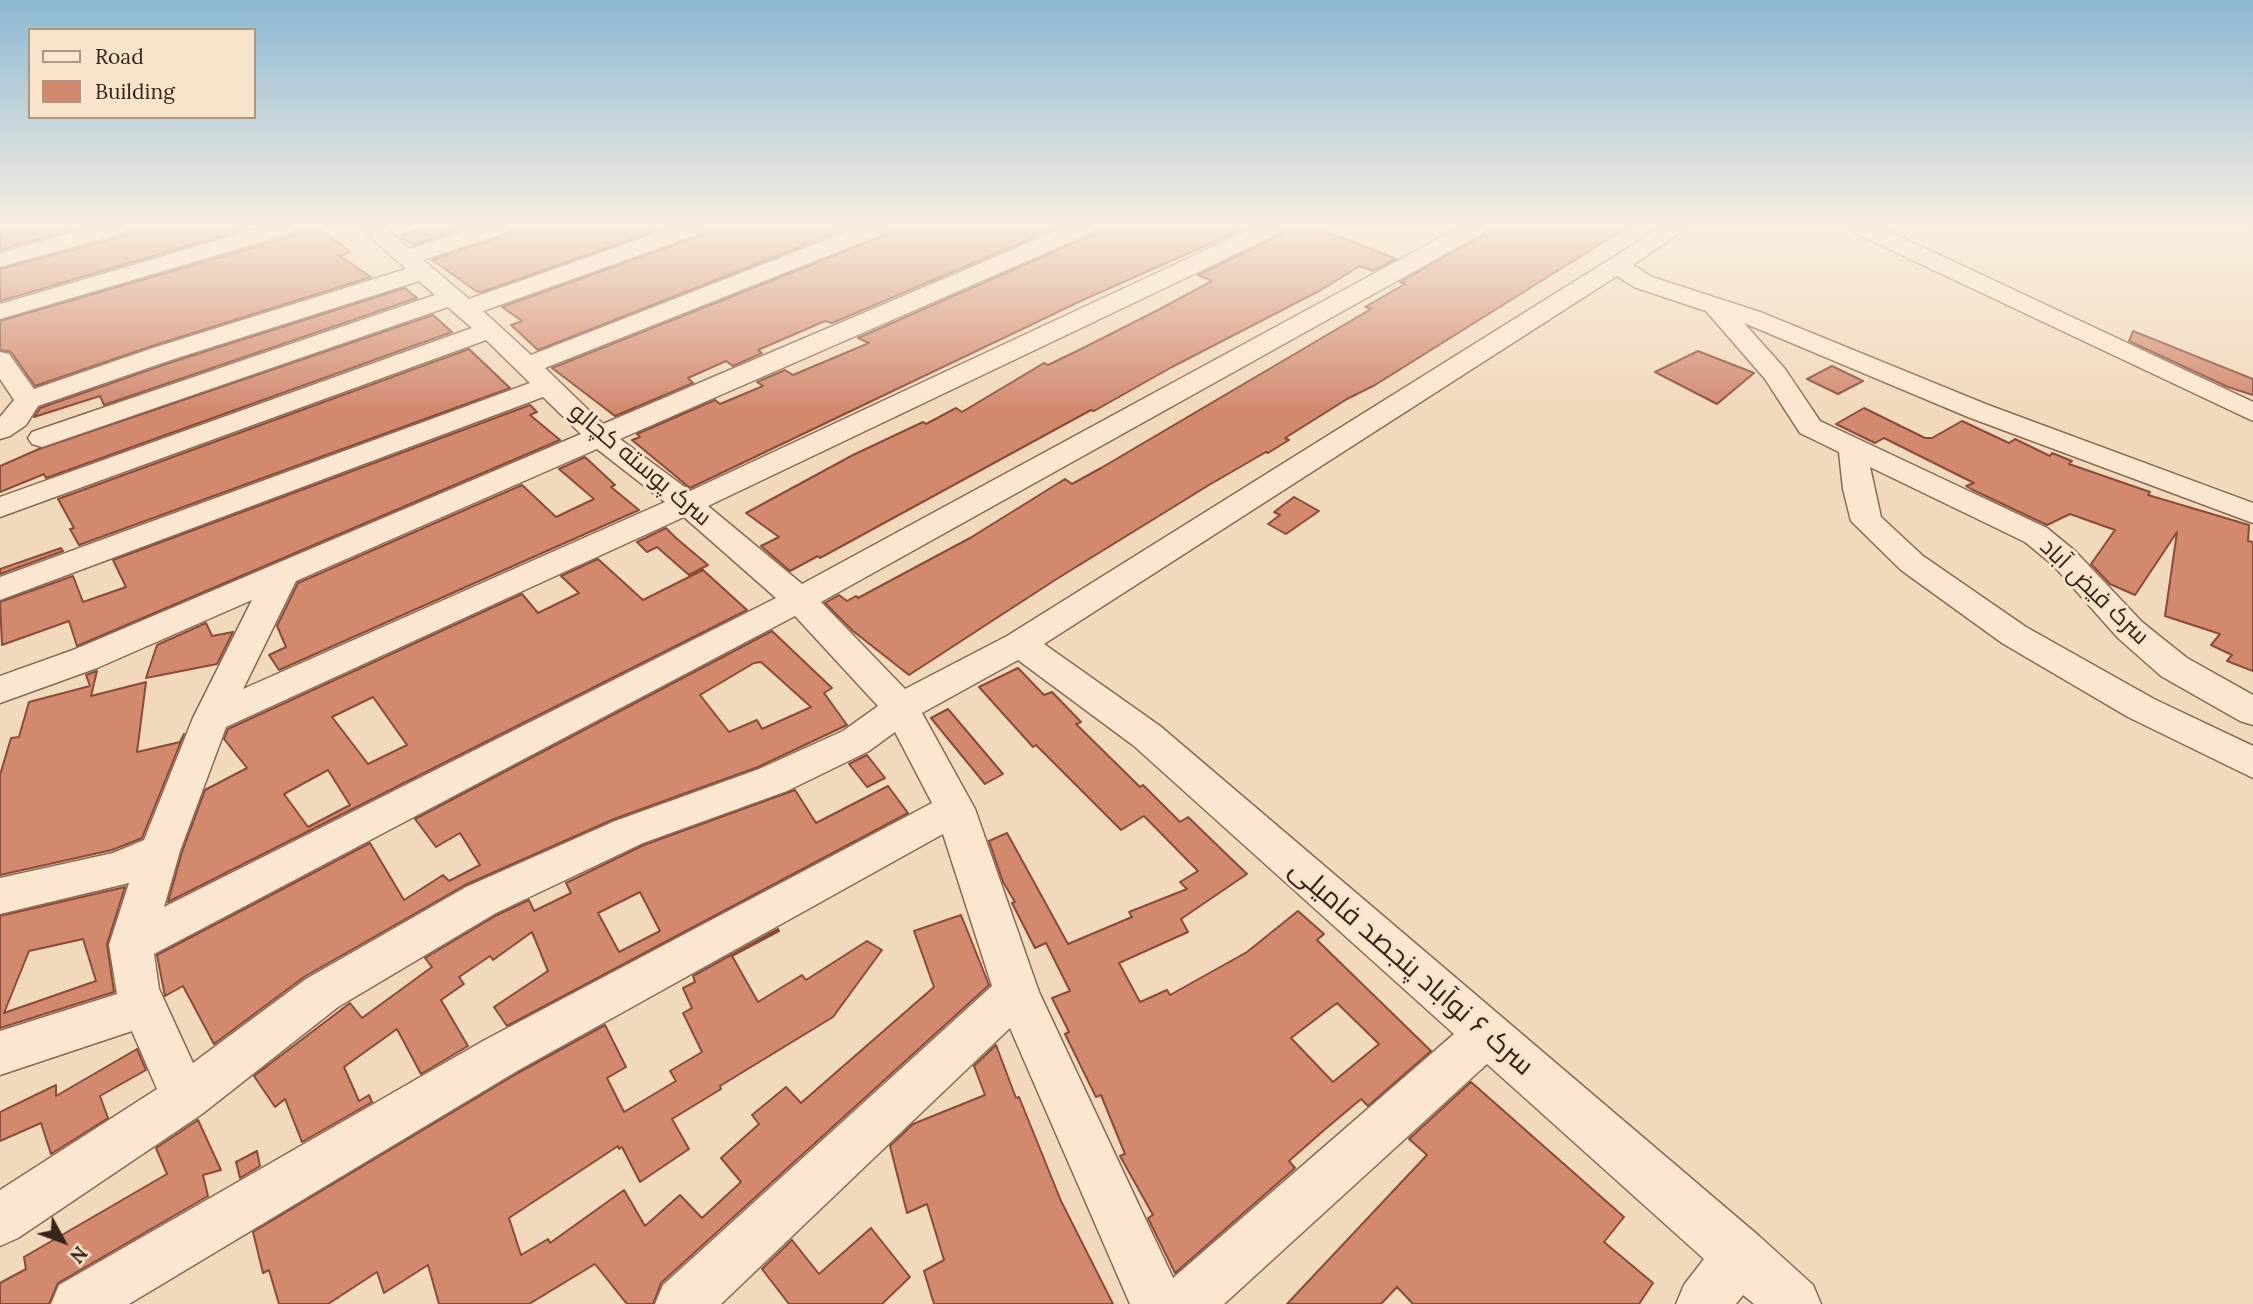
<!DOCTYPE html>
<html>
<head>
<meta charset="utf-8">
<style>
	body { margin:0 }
	#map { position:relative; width:2253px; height:1304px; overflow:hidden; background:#f1d9bb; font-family:Lora,serif }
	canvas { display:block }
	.legend { position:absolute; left:28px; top:28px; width:228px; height:91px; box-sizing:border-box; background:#f8e4cb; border:2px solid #ab9784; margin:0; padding:9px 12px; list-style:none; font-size:21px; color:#37241a }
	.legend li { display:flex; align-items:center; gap:14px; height:35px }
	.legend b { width:35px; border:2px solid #ab9784 }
	.north { position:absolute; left:28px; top:1206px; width:70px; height:70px; -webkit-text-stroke:5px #f8e4cb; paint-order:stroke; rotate:131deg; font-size:19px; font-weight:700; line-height:28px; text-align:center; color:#37241a }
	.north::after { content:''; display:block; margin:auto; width:24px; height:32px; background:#37241a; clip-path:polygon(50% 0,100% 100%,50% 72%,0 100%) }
</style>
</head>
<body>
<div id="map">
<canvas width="2253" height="1304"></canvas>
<ul class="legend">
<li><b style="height:9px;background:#fbe7cf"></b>Road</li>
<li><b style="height:19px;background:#d2896e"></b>Building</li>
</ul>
<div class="north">N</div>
</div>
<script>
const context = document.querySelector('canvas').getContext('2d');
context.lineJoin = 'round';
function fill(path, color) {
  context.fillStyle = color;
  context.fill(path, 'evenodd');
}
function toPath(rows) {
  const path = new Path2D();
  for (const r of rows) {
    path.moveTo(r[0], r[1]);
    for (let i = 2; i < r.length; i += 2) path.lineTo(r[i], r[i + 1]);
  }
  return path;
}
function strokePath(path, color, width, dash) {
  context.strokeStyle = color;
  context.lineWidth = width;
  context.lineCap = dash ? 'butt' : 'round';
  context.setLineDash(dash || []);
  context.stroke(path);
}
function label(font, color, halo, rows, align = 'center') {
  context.font = font + ' Lora,Cairo,serif';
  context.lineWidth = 6;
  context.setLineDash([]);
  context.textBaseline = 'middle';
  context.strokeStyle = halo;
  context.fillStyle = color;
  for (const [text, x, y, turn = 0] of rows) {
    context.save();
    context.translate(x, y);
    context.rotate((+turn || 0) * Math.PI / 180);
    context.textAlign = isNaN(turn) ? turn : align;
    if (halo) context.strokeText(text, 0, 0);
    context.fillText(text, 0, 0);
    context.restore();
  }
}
const building = toPath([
	[0,228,79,228,0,250,0,228],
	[128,228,249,228,0,301,0,269,124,236,128,228],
	[297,228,318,228,351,252,340,256,371,277,152,346,35,386,11,352,0,350,0,321,293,236,297,228],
	[423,228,465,228,413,245,400,236,423,228],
	[510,228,663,228,482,292,476,291,432,260,506,235,510,228],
	[706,228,848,228,538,350,511,325,522,321,502,307,702,235,706,228],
	[890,228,1056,228,832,323,825,321,758,350,762,353,733,366,726,361,688,378,693,383,615,416,552,368,886,235,890,228],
	[1096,228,1246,228,1085,299,690,488,632,440,640,437,637,434,715,400,720,404,763,386,757,382,785,370,793,375,869,343,858,338,1092,235,1096,228],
	[1285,228,1317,228,1396,259,1373,271,1360,266,1321,290,1172,367,1094,411,1091,410,820,558,818,556,790,571,761,546,779,537,746,513,853,455,923,422,926,424,956,408,962,412,1044,363,1048,365,1079,350,1158,310,1212,281,1198,275,1281,235,1285,228],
	[1488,228,1626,228,1375,385,1347,399,1285,438,1289,440,1268,453,1266,452,1209,485,1055,580,909,675,853,631,825,603,839,595,847,601,856,596,858,598,970,538,1065,479,1072,484,1101,468,1371,309,1365,307,1405,284,1400,282,1484,235,1488,228],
	[405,288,417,298,104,405,100,396,34,417,40,408,172,362,405,288],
	[433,315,452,332,46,478,44,474,0,492,0,466,39,449,433,315],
	[2133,331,2253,379,2253,395,2228,387,2129,341,2133,331],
	[469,349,510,388,79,545,70,529,74,528,58,499,469,349],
	[1698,351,1754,373,1717,404,1655,372,1698,351],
	[1832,366,1863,381,1838,394,1807,379,1832,366],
	[530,405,537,412,530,415,560,440,77,646,69,621,2,645,0,602,73,576,83,602,126,587,113,560,530,405],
	[1864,408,1925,438,1932,438,1962,421,2009,443,2015,439,2050,456,2052,453,2072,461,2069,464,2150,492,2148,495,2249,525,2248,541,2253,542,2253,671,2227,661,2232,655,2211,645,2220,634,2165,616,2177,532,2135,595,2110,584,2091,564,2115,530,2070,514,2047,525,1973,490,1966,486,1974,483,1884,438,1875,443,1836,424,1864,408],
	[585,457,615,485,611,487,639,510,279,670,269,655,286,647,277,626,298,583,522,485,556,517,594,499,559,469,585,457],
	[1294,497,1319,511,1286,534,1268,524,1280,515,1274,512,1294,497],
	[666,528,676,538,708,565,689,575,657,547,647,552,637,542,666,528],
	[61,548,63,551,0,574,0,569,61,548],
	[598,559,643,600,703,570,747,610,168,902,182,852,205,790,247,768,224,739,228,729,522,594,538,613,579,593,561,576,598,559],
	[373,697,407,745,368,764,332,717,373,697],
	[328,770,350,805,308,827,284,794,328,770],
	[206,623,212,636,233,632,217,664,146,678,157,645,206,623],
	[772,631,832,688,824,693,847,725,758,767,614,819,465,885,304,977,214,1044,183,986,165,996,157,955,370,843,404,900,443,875,449,881,480,865,460,833,436,847,415,819,772,631],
	[761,662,811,707,762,729,757,720,729,732,700,695,754,663,761,662],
	[1018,668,1044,695,1052,692,1081,722,1076,724,1140,787,1143,785,1180,822,1188,817,1247,874,1181,919,1188,932,1119,963,1140,1002,1167,990,1170,995,1247,952,1298,911,1324,934,1317,940,1431,1051,1368,1106,1361,1099,1323,1131,1289,1161,1295,1168,1175,1273,1148,1218,1153,1215,1120,1156,1125,1154,1101,1095,1096,1097,1065,1034,1069,1032,1052,998,1070,991,1046,943,1035,948,1012,903,1015,902,1003,882,989,841,1007,833,1068,944,1132,917,1129,912,1187,889,1180,882,1198,871,1144,816,1121,830,1036,745,1033,747,979,687,1018,668],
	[1337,1003,1379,1044,1333,1082,1291,1038,1337,1003],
	[97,671,91,696,146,682,137,752,180,742,184,734,142,838,112,850,0,875,0,775,11,738,19,737,29,702,90,686,86,675,97,671],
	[948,709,1003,774,985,784,931,718,948,709],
	[867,755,885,778,867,787,849,764,867,755],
	[888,786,908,813,507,1026,494,1007,548,971,532,932,493,960,490,956,459,977,464,984,441,1000,468,1046,421,1074,397,1029,344,1067,359,1101,369,1095,372,1102,302,1142,285,1099,275,1107,254,1076,350,1003,362,1018,432,967,425,958,497,915,529,900,534,911,571,893,566,883,644,845,795,790,816,823,888,786],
	[640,892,660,931,619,952,598,913,640,892],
	[125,887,107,944,114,992,0,1028,0,916,125,887],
	[83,939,96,981,4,1013,29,951,83,939],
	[961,915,989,985,661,1283,653,1304,627,1304,595,1264,529,1304,439,1304,428,1265,384,1293,377,1272,328,1304,279,1304,269,1270,263,1273,253,1232,518,1073,605,1025,626,1067,607,1078,624,1112,676,1081,670,1071,702,1052,683,1013,692,1008,683,988,695,982,693,976,778,929,779,931,732,956,758,1002,802,975,806,980,867,941,882,950,833,1017,720,1086,721,1089,672,1119,689,1149,640,1182,622,1147,619,1149,618,1146,509,1218,521,1255,548,1239,550,1243,624,1190,645,1226,680,1195,702,1218,741,1182,721,1158,759,1124,752,1115,786,1087,801,1103,934,987,914,931,961,915],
	[996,1045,1016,1098,1019,1097,1061,1201,1113,1304,934,1304,924,1271,944,1260,927,1204,907,1213,890,1146,913,1124,985,1095,974,1066,996,1045],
	[137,1049,146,1070,100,1096,108,1118,51,1154,41,1123,0,1141,0,1112,56,1085,56,1096,137,1049],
	[1471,1082,1624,1217,1604,1242,1653,1283,1639,1304,1413,1304,1397,1287,1381,1304,1287,1304,1427,1155,1409,1139,1471,1082],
	[198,1120,221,1170,203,1175,208,1196,58,1283,49,1304,0,1304,0,1283,26,1269,24,1257,167,1174,156,1148,198,1120],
	[257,1151,260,1166,240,1178,236,1162,257,1151],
	[871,1228,910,1277,882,1304,789,1304,762,1269,792,1240,819,1274,871,1228]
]);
fill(building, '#d2896e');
strokePath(building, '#8a4c38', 2);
const minor = toPath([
	[89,228,126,228,123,233,0,267,0,253,89,228],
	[259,228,295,228,292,233,0,319,0,304,259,228],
	[361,228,386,228,410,249,474,228,508,228,505,233,423,260,469,299,671,228,704,228,701,233,483,311,531,355,856,228,888,228,885,233,545,368,603,424,1063,228,1094,228,1091,233,620,439,690,491,1253,228,1283,228,1280,233,708,506,802,584,1458,228,1486,228,1483,233,821,602,905,689,1007,636,1660,228,1687,228,1633,265,1652,277,1760,312,1988,405,2253,503,2253,523,1968,417,1744,323,1785,369,1820,421,2047,528,2075,551,2142,622,2187,658,2253,695,2253,725,2240,721,2161,676,2118,638,2053,565,2025,542,1870,467,1881,517,1923,556,2026,627,2154,699,2253,746,2253,778,2128,717,2002,643,1901,570,1851,521,1843,489,1839,452,1800,433,1765,379,1706,311,1634,287,1617,276,1044,644,1160,726,1759,1236,1813,1285,1821,1304,1754,1304,1743,1295,1736,1304,1676,1304,1684,1285,1704,1259,1487,1064,1224,1304,1130,1304,1010,1028,721,1304,655,1304,663,1285,992,986,943,834,517,1071,129,1304,51,1304,59,1285,483,1041,932,803,895,732,869,751,787,791,643,843,496,913,338,1007,202,1114,18,1238,0,1246,0,1190,157,1089,132,1031,0,1075,0,1031,117,994,109,945,129,883,0,914,0,878,113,853,144,840,193,718,252,600,97,668,0,703,0,676,73,650,581,434,543,397,0,600,0,577,530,383,486,340,0,517,0,497,472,328,448,307,42,447,32,444,28,438,32,432,435,295,419,281,171,360,38,406,26,425,10,436,0,439,0,417,14,400,0,379,0,352,9,354,34,389,153,348,406,269,361,228],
	[597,449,665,502,243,689,296,581,597,449],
	[684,517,776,598,164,907,180,851,226,727,684,517],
	[795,616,878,706,843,731,759,769,615,821,466,887,306,979,193,1063,159,989,154,954,795,616],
	[1018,660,1134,746,1454,1034,1173,1278,1039,992,975,809,922,713,1018,660],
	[1852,228,1882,228,2253,402,2253,421,1855,233,1852,228]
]);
strokePath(minor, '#896854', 3);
fill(minor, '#fbe7cf');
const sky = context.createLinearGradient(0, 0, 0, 411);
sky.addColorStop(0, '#8bb9d2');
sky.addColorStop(0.55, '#f9eee0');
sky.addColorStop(1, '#f9eee000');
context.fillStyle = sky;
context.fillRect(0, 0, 2253, 411);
label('24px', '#37241a', '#f8e4cb', [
	["سرک پوسته کچالو",640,465,40],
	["سرک فيض آباد",2094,592,44]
]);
label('28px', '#37241a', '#f8e4cb', [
	["سرک ۶ نوآباد پنجصد فامیلی",1411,968,41]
]);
</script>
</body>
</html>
